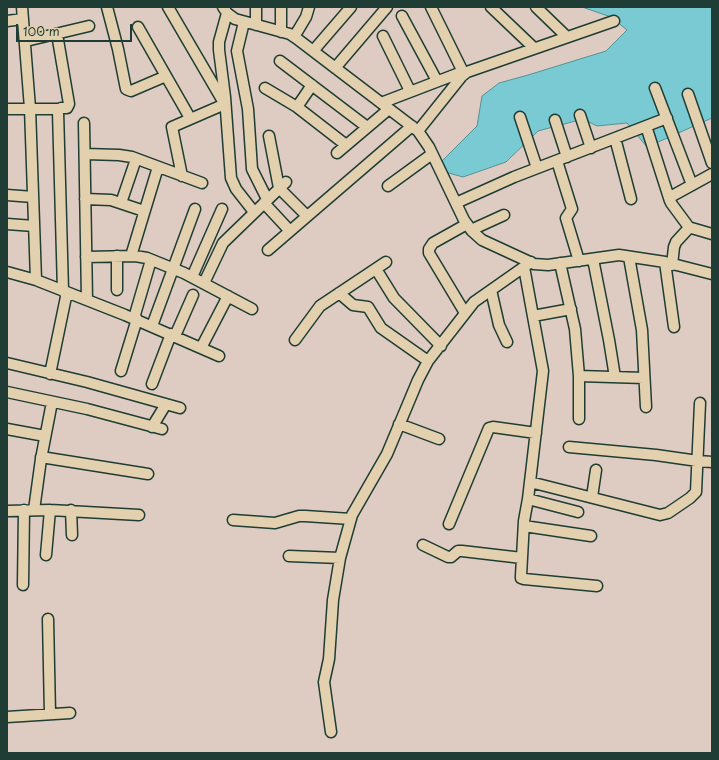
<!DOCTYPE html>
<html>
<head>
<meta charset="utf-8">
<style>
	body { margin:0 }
	#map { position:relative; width:719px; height:760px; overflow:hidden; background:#deccc3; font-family:"Playpen Sans",sans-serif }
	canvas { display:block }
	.frame { position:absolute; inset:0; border:8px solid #1f3d34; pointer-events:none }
	.scale { position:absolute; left:16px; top:24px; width:116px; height:18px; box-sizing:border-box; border:2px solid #1f3d34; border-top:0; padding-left:5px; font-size:12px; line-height:14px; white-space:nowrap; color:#1f3d34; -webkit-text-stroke:3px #e3d0ae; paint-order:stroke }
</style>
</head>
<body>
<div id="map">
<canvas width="719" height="760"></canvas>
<div class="frame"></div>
<div class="scale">100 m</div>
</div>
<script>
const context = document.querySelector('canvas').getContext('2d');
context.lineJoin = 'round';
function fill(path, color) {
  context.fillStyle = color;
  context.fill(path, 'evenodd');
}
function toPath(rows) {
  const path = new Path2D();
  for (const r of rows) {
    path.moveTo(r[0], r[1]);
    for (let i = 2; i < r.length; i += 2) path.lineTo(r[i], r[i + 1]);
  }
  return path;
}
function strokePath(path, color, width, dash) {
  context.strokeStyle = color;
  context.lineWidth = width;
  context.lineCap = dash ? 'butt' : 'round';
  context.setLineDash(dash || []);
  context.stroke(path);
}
const water = toPath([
	[582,7,712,7,712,118,647,147,627,123,597,126,583,119,538,131,506,162,463,177,434,169,477,126,482,96,499,83,528,75,606,51,627,30,611,17,582,7]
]);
fill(water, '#7acad4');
strokePath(water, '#569294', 1);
const minor = toPath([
	[22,7,30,108,36,280],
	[107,7,118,49,126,89,131,91,166,76],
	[168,7,224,103],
	[223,7,227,13,235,19,290,34,296,38,418,131,429,147,464,220,472,231,482,240,534,264,548,265,619,255,665,262,712,274],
	[431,7,464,74],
	[491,7,534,48],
	[536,7,567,37],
	[227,13,219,42,219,50,225,97,231,178,236,189,254,212],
	[402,16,437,81],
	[7,21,23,19],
	[244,22,237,51,248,109,252,169,267,199],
	[256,25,256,7],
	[138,27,190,118],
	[281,32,281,7],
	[57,34,69,104,67,108,61,108,58,111,63,291],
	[383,36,410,91],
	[294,37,306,17,309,7],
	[26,41,89,26],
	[313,51,351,7],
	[280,61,367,127],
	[335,68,387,7],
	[265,88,297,107,346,145],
	[655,88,692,185],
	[688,94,712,163],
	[381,103,462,72],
	[297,107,312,85],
	[7,109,59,109],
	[580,115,591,148],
	[520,117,537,168],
	[555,120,567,157],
	[84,123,87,300],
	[646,126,670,201],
	[418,131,462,76,467,72,614,21],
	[269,136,279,188,307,216],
	[615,138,631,199],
	[337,153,389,109],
	[85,154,119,155,132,157,202,183],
	[557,161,572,209,566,218,579,261],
	[182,176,172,127,225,104],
	[388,186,432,154],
	[7,195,33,197],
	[85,199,111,200,144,211],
	[121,203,136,159],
	[264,203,290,231],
	[456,203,514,177,667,118],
	[7,224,34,226],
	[688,227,712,234],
	[471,230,504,215],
	[268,250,412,126],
	[131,256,158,167],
	[86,257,135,256,147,258,184,273,252,309],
	[629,257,642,330,646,407],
	[593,259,609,340,615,377],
	[665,262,674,327],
	[560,263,575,329,579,376,579,419],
	[672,265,674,247,676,242,688,229,688,226,671,203,670,198,672,196,712,174],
	[524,267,543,371,528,499,524,521,521,576,521,578,524,579,597,586],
	[376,269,394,298,441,346],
	[7,272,36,280,125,315,219,356],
	[192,277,222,209],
	[204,283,223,243,286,182],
	[117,290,117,256],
	[491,290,499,325,507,342],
	[339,293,353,305,368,307,381,328,428,361],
	[465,313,429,253,429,249,433,243,467,224],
	[533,316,571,309],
	[134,318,151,260],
	[152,326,195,209],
	[175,336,193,295],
	[295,340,320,306,386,262],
	[201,348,228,296],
	[7,363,87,382,180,408],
	[121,371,137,319],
	[50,374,67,292],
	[579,376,644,378],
	[152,384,171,334],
	[7,392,87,409,162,429],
	[399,424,439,439],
	[152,427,166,404],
	[7,429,45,436],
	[569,447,656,455,698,461,712,462],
	[41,457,148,474],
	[530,482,660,515,668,513,690,498,696,492,700,403],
	[592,497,596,470],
	[528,499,578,512],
	[34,510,41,459,52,402],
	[71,510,72,535],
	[7,511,50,510,139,515],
	[233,520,275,523,299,516,305,516,351,519],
	[449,524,489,428,493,427,536,433],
	[524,526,591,536],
	[423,545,448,557,451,557,458,551,462,551,522,558],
	[46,555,50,510],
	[289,556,340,558],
	[23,585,24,510],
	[48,619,50,714],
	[7,717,70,713],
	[331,732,324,682,329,659,333,600,340,558,352,515,387,454,418,380,428,361,474,302,531,262]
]);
strokePath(minor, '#1f3d34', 13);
strokePath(minor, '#e3d0ae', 10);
</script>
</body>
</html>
